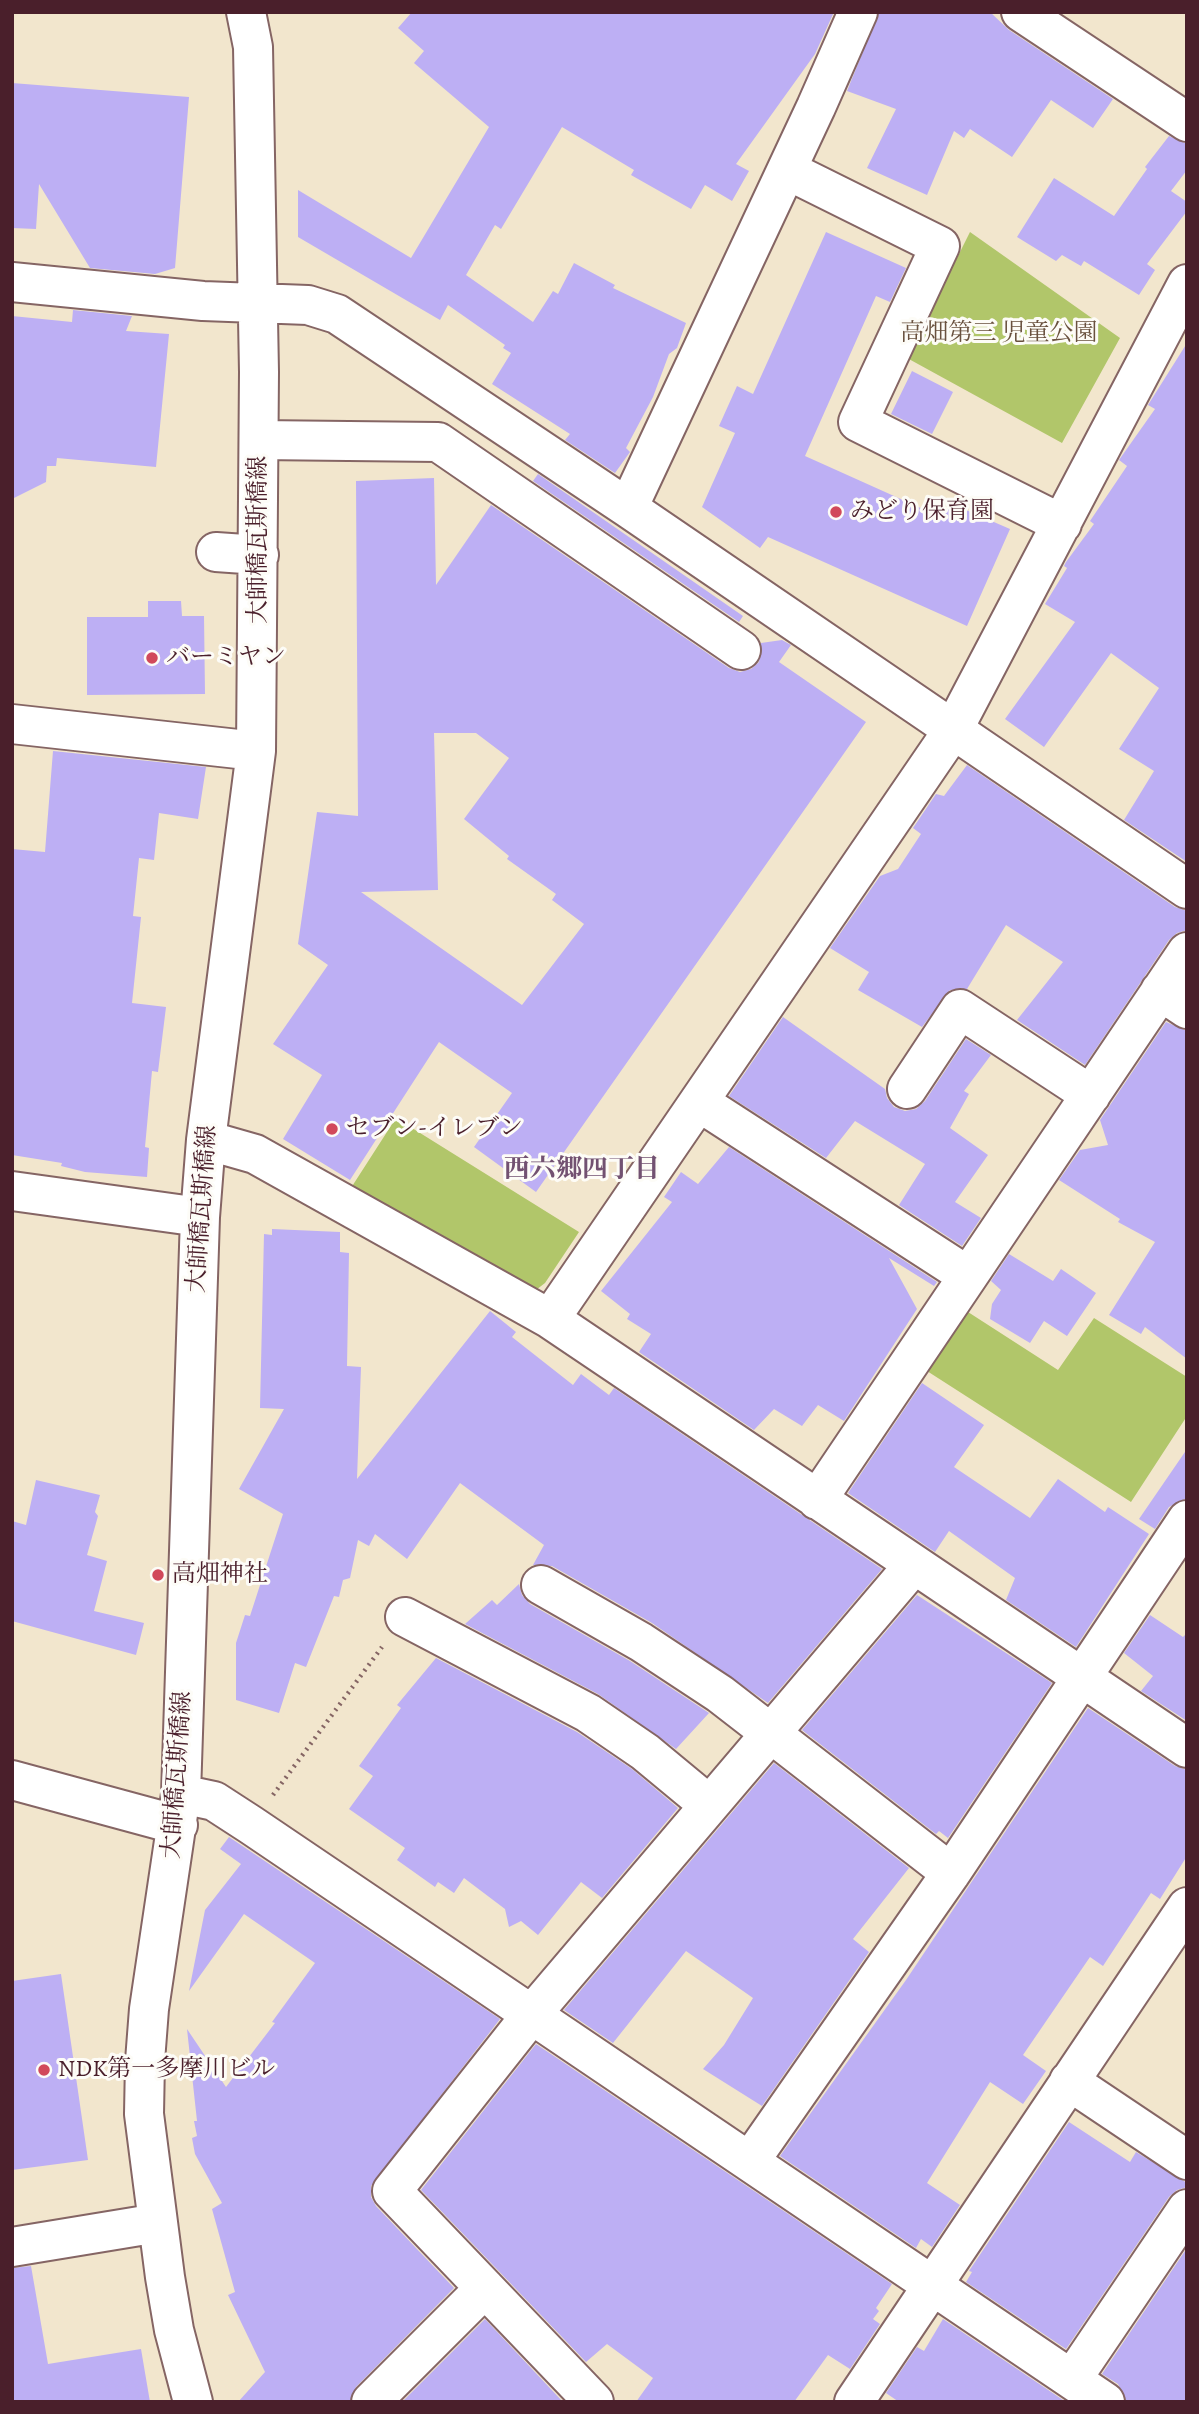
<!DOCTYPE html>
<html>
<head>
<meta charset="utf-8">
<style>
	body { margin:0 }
	#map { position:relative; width:1199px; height:2414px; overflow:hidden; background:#f2e6cd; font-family:Alegreya,serif }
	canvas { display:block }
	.frame { position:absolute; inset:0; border:14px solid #4a1f2b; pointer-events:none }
</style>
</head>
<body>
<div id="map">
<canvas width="1199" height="2414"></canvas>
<div class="frame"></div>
</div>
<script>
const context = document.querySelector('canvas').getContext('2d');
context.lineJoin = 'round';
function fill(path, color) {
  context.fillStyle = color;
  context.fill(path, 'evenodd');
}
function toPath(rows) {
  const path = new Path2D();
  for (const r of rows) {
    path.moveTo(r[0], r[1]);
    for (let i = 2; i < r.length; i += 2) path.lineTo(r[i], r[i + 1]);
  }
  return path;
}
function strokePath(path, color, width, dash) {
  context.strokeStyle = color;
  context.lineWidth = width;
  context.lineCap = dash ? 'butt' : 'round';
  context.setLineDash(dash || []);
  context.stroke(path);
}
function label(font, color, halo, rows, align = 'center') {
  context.font = font + ' Alegreya,"Noto Serif JP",serif';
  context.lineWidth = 6;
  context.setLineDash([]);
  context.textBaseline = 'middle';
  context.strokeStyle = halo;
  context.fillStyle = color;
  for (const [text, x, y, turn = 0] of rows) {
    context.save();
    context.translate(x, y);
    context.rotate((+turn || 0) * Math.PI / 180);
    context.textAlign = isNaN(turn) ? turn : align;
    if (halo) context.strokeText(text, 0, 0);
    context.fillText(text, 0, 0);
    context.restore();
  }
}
fill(toPath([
	[970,232,1120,338,1062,443,907,358],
	[396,1118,579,1232,545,1283,532,1293,349,1191],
	[968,1312,1058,1370,1094,1318,1187,1377,1187,1416,1131,1502,927,1371]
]), '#b1c66a');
fill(toPath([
	[412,12,834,12,815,54,736,164,749,171,732,201,705,185,691,209,631,175,634,170,562,127,501,229,495,225,466,275,533,322,553,291,558,294,574,263,615,285,613,288,686,323,677,348,669,354,653,397,626,448,630,452,615,473,565,440,570,434,492,384,511,353,503,348,505,345,448,305,440,320,298,237,298,190,411,258,489,127,414,63,424,51,398,28],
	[879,12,990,12,1009,30,1113,99,1093,128,1051,100,1012,157,970,129,964,138,954,131,927,195,867,168,896,109,847,91],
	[12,83,189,97,175,268,155,274,90,268,39,184,36,229,12,228],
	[1169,136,1187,144,1187,170,1171,191,1187,202,1187,211,1147,264,1155,270,1139,295,1084,261,1081,266,1062,255,1056,261,1017,237,1054,178,1114,216,1147,169,1145,167],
	[826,232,906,268,890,302,876,296,805,456,943,518,950,503,1010,529,967,626,768,537,760,548,702,507,735,433,719,426,737,386,753,394],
	[73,310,132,316,126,331,169,334,156,467,57,458,56,466,47,466,46,482,12,499,12,316,72,322],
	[1187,343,1187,862,1124,820,1154,771,1119,749,1159,688,1111,653,1044,747,1005,719,1075,622,1045,604,1067,568,1064,566,1066,562,1094,524,1090,521,1127,466,1119,460,1155,409,1148,405],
	[912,371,953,392,932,434,891,414],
	[538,474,743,616,739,622,533,481],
	[434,478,436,585,491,505,729,668,740,672,751,669,759,662,761,643,782,640,791,645,779,662,866,722,536,1192,474,1147,512,1093,439,1042,350,1180,283,1139,322,1075,273,1044,328,965,298,944,317,812,358,816,356,481],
	[434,733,476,733,509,758,464,819,509,856,507,859,556,894,552,900,584,924,522,1005,361,892,438,890],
	[148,601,181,601,182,616,204,616,205,694,87,695,87,617,148,617],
	[53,751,206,767,198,819,159,813,154,860,139,858,133,916,141,917,132,1003,166,1007,158,1072,152,1071,145,1147,149,1148,147,1177,85,1172,61,1166,62,1163,12,1155,12,849,45,852],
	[967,765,1175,907,1187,911,1187,930,1177,933,1169,940,1085,1065,1017,1020,1063,962,1006,925,967,989,950,990,922,1027,858,990,869,972,830,948,880,876,898,869,921,834,913,828,936,794,944,796],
	[783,1017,885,1089,887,1098,894,1107,905,1111,916,1109,925,1101,966,1039,991,1055,964,1091,969,1094,950,1128,988,1155,955,1202,981,1218,962,1246,899,1205,925,1164,855,1121,826,1158,729,1096],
	[1166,1022,1187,1031,1187,1359,1145,1327,1141,1334,1109,1315,1155,1242,1118,1222,1120,1219,1059,1180,1080,1150,1108,1145,1100,1120],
	[729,1147,937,1282,934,1286,889,1258,917,1309,844,1421,818,1405,802,1426,774,1409,754,1430,639,1352,651,1334,627,1319,630,1314,601,1291,672,1202,664,1197,681,1172,698,1184],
	[272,1229,340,1232,340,1252,349,1253,347,1366,361,1367,357,1479,490,1311,516,1332,512,1337,573,1385,581,1374,609,1395,614,1388,882,1569,768,1703,652,1623,552,1566,533,1565,544,1545,460,1483,407,1559,375,1534,369,1546,358,1540,350,1578,343,1580,339,1597,334,1596,306,1667,295,1663,279,1713,236,1700,236,1643,245,1615,250,1616,283,1514,239,1489,284,1409,260,1408,264,1234,272,1235],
	[1009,1254,1053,1281,1061,1269,1096,1293,1067,1336,1044,1321,1030,1343,990,1319,992,1304,1001,1290,991,1281],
	[922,1383,984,1425,954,1467,1030,1518,1058,1479,1105,1512,1108,1507,1149,1534,1076,1647,1006,1600,1015,1578,949,1531,935,1552,848,1493],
	[1187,1449,1187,1498,1169,1507,1155,1529,1139,1519],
	[36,1480,100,1495,95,1512,98,1516,87,1555,107,1561,94,1611,144,1623,136,1655,12,1621,12,1521,26,1525],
	[519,1584,522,1595,530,1604,630,1661,709,1713,676,1749,598,1694,465,1624,492,1600,497,1605],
	[917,1595,1052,1683,948,1838,939,1831,936,1834,802,1730],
	[1150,1615,1183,1637,1187,1633,1187,1721,1141,1691,1153,1676,1124,1653],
	[436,1658,577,1732,632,1769,678,1808,602,1898,581,1882,538,1935,521,1921,509,1927,505,1909,464,1878,454,1893,438,1882,435,1887,397,1860,405,1848,349,1809,373,1776,359,1766,401,1708,397,1705],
	[1088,1708,1175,1766,1187,1770,1187,1856,1160,1899,1151,1893,1103,1966,1090,1957,1023,2055,1046,2071,1023,2104,990,2082,927,2183,960,2205,932,2247,921,2239,916,2248,780,2156,906,1980],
	[774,1763,909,1868,853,1939,869,1952,762,2106,703,2069,724,2045,753,1998,686,1951,613,2043,564,2010],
	[229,1837,500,2019,371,2186,371,2197,376,2206,454,2288,356,2387,350,2402,238,2402,265,2372,228,2295,235,2292,212,2209,222,2203,195,2154,192,2138,197,2136,194,2121,197,2121,187,2029,226,2087,275,2023,272,2022,315,1963,244,1914,189,1991,205,1910,241,1864,220,1849],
	[61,1974,88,2160,12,2170,12,1981],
	[536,2044,892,2284,876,2308,879,2311,873,2319,880,2324,850,2369,828,2355,794,2402,636,2402,653,2378,607,2344,586,2362,421,2190],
	[1069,2122,1130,2162,1136,2152,1187,2183,1187,2187,1177,2190,1169,2197,1066,2349,966,2282,972,2272,969,2271],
	[1187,2248,1187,2402,1127,2402,1118,2384,1102,2374],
	[31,2266,48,2364,141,2349,150,2402,12,2402,12,2268],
	[485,2319,563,2402,402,2402],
	[943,2319,1066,2402,899,2402,886,2393,917,2347,924,2351]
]), '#bdaff4');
const minor = toPath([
	[1021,12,1187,122],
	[787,170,940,246,858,422,1062,524],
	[12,282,203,301,308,305,337,314,628,508,1187,889],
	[259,440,438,442,741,650],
	[628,508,816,107,858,12],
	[216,552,259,555],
	[12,724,256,751],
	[1160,991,1187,1009],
	[907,1089,960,1009,1091,1095],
	[699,1102,968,1276],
	[206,1140,255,1154,550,1319,1187,1748],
	[12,1191,200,1217],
	[550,1319,953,730,1187,284],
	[817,1500,1187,952],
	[541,1585,641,1642,720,1694,951,1873],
	[405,1617,588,1713,645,1752,709,1805],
	[12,1780,178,1825],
	[181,1794,214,1801,251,1825,1105,2402],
	[1069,2081,1187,2160],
	[750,2161,951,1873,1187,1520],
	[12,2247,158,2223],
	[1072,2379,1187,2209],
	[193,2402,174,2330,165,2277,144,2114,145,2061,149,2009,181,1794,200,1217,206,1140,256,751,259,372,253,47,246,12],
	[371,2402,485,2288],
	[594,2402,392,2191,532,2014,913,1566],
	[854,2402,1187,1907]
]);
strokePath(minor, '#856564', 42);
strokePath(toPath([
	[273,1795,382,1647]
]), '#856564', 4.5, [2, 5]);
strokePath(minor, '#fff', 38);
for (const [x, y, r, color] of [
	[836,512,7,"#d1495b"],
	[152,658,7,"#d1495b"],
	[332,1129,7,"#d1495b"],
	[158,1575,7,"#d1495b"],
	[44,2070,7,"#d1495b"]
]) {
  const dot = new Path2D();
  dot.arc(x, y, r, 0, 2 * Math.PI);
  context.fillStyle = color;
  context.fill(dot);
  strokePath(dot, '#fdfcf7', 2.5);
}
label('24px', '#69513e', '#fdfcf7', [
	["高畑第三 児童公園",999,334]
]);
label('24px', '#4a1f2b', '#fdfcf7', [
	["みどり保育園",850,512],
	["バーミヤン",166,658],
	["セブン-イレブン",346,1129],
	["高畑神社",172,1575],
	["NDK第一多摩川ビル",58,2070]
], 'left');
label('24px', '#4a1f2b', '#fdfcf7', [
	["大師橋瓦斯橋線",259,540,-90],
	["大師橋瓦斯橋線",203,1209,-86],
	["大師橋瓦斯橋線",178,1775,-86]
]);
label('bold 26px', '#725171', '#fdfcf7', [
	["西六郷四丁目",582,1171]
]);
</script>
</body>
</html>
